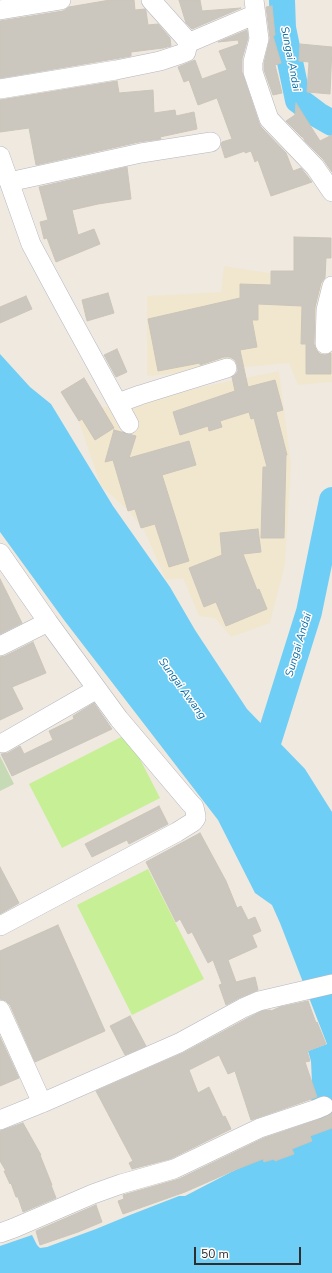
<!DOCTYPE html>
<html>
<head>
<meta charset="utf-8">
<style>
	body { margin:0 }
	#map { position:relative; width:332px; height:1273px; overflow:hidden; background:#efe9e0; font-family:"Nunito Sans",sans-serif }
	canvas { display:block }
	.scale { position:absolute; left:194px; top:1247px; width:107px; height:18px; box-sizing:border-box; border:2px solid #2e2e2e; border-top:0; padding-left:5px; font-size:12px; line-height:14px; white-space:nowrap; color:#2e2e2e; -webkit-text-stroke:3px #fff; paint-order:stroke }
</style>
</head>
<body>
<div id="map">
<canvas width="332" height="1273"></canvas>
<div class="scale">50 m</div>
</div>
<script>
const context = document.querySelector('canvas').getContext('2d');
context.lineJoin = 'round';
function fill(path, color) {
  context.fillStyle = color;
  context.fill(path, 'evenodd');
}
function toPath(rows) {
  const path = new Path2D();
  for (const r of rows) {
    path.moveTo(r[0], r[1]);
    for (let i = 2; i < r.length; i += 2) path.lineTo(r[i], r[i + 1]);
  }
  return path;
}
function strokePath(path, color, width, dash) {
  context.strokeStyle = color;
  context.lineWidth = width;
  context.lineCap = dash ? 'butt' : 'round';
  context.setLineDash(dash || []);
  context.stroke(path);
}
function label(font, color, halo, rows, align = 'center') {
  context.font = font + ' "Nunito Sans",sans-serif';
  context.lineWidth = 3;
  context.setLineDash([]);
  context.textBaseline = 'middle';
  context.strokeStyle = halo;
  context.fillStyle = color;
  for (const [text, x, y, turn = 0] of rows) {
    context.save();
    context.translate(x, y);
    context.rotate((+turn || 0) * Math.PI / 180);
    context.textAlign = isNaN(turn) ? turn : align;
    if (halo) context.strokeText(text, 0, 0);
    context.fillText(text, 0, 0);
    context.restore();
  }
}
fill(toPath([
	[224,266,332,283,332,382,298,385,289,363,147,376,147,296,221,292],
	[279,371,291,465,285,564,270,623,231,637,215,618,199,616,183,578,166,580,145,532,129,511,101,486,76,413]
]), '#f1e7cf');
fill(toPath([
	[0,756,14,784,0,791]
]), '#c7dab6');
fill(toPath([
	[127,734,160,798,62,848,29,784],
	[148,869,204,979,132,1015,77,905]
]), '#c7ef96');
fill(toPath([
	[0,354,30,387,51,404,113,506,170,587,195,630,247,709,305,769,332,812,332,1273,0,1273,0,1246,32,1235,37,1245,40,1248,47,1247,96,1229,130,1215,179,1196,185,1196,322,1125,306,1087,312,1083,311,1061,308,1051,327,1044,280,923,272,905,255,893,218,820,64,620,0,532]
]), '#6fcef5');
strokePath(toPath([
	[282,0,283,28,298,100,318,115,332,123],
	[260,768,309,612,332,500]
]), '#6fcef5', 26);
const building = toPath([
	[110,0,134,0,135,10,145,9,146,11,148,25,158,24,170,38,171,46,163,48,131,52,131,56,114,59,0,78,0,21,63,11,69,7,110,0],
	[179,0,200,0,202,11,241,8,192,29,186,23,179,0],
	[272,6,275,35,273,36,281,63,275,65,282,93,273,95,264,70,264,63,270,38,266,7,272,6],
	[247,30,248,38,242,59,242,72,259,123,261,127,286,153,293,171,301,168,312,182,271,196,258,160,255,162,251,151,245,153,245,151,225,158,221,145,222,142,232,139,217,98,198,105,189,80,184,82,178,67,195,60,202,79,227,70,219,51,239,44,238,40,218,42,247,30],
	[300,44,332,47,330,94,307,92,309,62,299,61,300,44],
	[117,81,119,93,153,90,154,113,175,110,176,116,194,112,197,129,160,137,161,139,139,142,36,165,29,128,0,132,0,100,117,81],
	[296,103,320,141,332,135,332,172,323,159,305,141,303,137,302,137,286,121,295,115,296,103],
	[127,167,131,199,98,204,72,210,78,235,94,229,100,244,56,262,47,238,44,239,40,222,48,220,39,187,127,167],
	[294,237,331,238,331,258,326,258,325,278,321,283,315,307,314,344,316,350,320,354,325,355,331,353,331,374,306,374,306,344,301,344,302,306,258,304,258,320,252,320,257,347,240,350,248,387,275,380,283,410,276,412,287,455,286,455,284,538,261,538,263,467,267,467,254,418,251,419,249,412,220,421,222,427,209,431,208,426,180,435,173,412,235,391,232,377,235,375,238,371,237,364,235,360,230,357,224,357,200,365,200,363,158,371,148,319,240,298,240,284,271,285,271,271,294,271,294,237],
	[108,293,114,313,87,321,82,300,108,293],
	[26,296,32,309,0,323,0,307,26,296],
	[117,349,127,372,116,377,104,355,117,349],
	[84,378,114,428,95,440,82,419,79,421,61,392,84,378],
	[114,430,136,436,129,458,189,441,196,465,162,475,189,561,169,567,155,524,141,528,135,509,128,511,113,460,105,462,114,430],
	[258,529,261,552,243,554,257,590,259,589,267,609,226,626,216,602,204,607,189,568,222,555,220,533,258,529],
	[0,579,22,623,0,634,0,579],
	[33,642,46,673,12,687,23,709,0,720,0,657,5,656,33,642],
	[94,703,112,729,12,776,1,754,8,753,20,746,24,754,53,740,49,731,74,719,73,716,94,703],
	[159,806,168,824,129,844,127,840,92,857,85,844,159,806],
	[200,833,226,881,237,908,241,906,248,920,255,917,261,931,252,935,257,947,228,960,236,982,255,977,258,990,239,998,226,1005,219,985,222,984,213,960,208,963,192,932,188,934,180,919,176,922,146,862,200,833],
	[0,867,19,903,0,914,0,867],
	[58,925,105,1031,35,1062,10,1005,6,1001,0,999,0,951,58,925],
	[308,1001,316,1023,317,1022,326,1044,307,1051,310,1061,305,1062,317,1097,251,1120,235,1071,228,1074,219,1055,189,1070,198,1093,209,1087,223,1117,225,1116,231,1129,170,1159,132,1169,129,1163,133,1161,96,1091,183,1053,248,1018,262,1011,270,1010,271,1011,280,1007,308,1001],
	[130,1016,146,1046,125,1055,110,1026,130,1016],
	[0,1037,19,1078,0,1086,0,1037],
	[332,1113,332,1128,310,1136,312,1141,292,1149,294,1154,275,1161,274,1159,264,1162,263,1159,235,1170,185,1192,123,1214,118,1201,124,1199,123,1195,179,1179,264,1138,320,1119,332,1113],
	[23,1123,41,1155,40,1155,52,1185,51,1185,56,1198,23,1212,18,1197,16,1197,11,1183,10,1184,4,1171,6,1171,0,1161,0,1131,23,1123],
	[96,1205,102,1222,78,1232,40,1245,36,1231,96,1205]
]);
fill(building, '#cbc7be');
strokePath(building, '#cbc5b9', 1);
const minor = toPath([
	[254,0,259,39,253,62,253,72,269,119,315,167,332,192],
	[0,10,61,0],
	[188,43,256,14],
	[0,89,116,70,160,61,181,54,186,52,188,43,185,38,151,0],
	[0,156,31,244,66,309,129,424],
	[9,182,141,153,211,142],
	[325,344,326,310,332,286],
	[118,403,140,395,227,368],
	[0,553,48,622,119,719,190,803,194,807,196,816,196,818,193,822,177,832,0,926],
	[0,646,48,622],
	[3,743,97,689],
	[0,1010,42,1103],
	[0,1120,42,1103,179,1043,243,1008,259,1001,332,984],
	[0,1233,14,1228,93,1194,121,1184,174,1169,260,1128,317,1109,324,1106]
]);
strokePath(minor, '#b4b6c1', 20);
strokePath(minor, '#fff', 19);
label('italic 11px', '#076da8', '#fff', [
	["Sungai Andai",290,59,79],
	["Sungai Andai",299,645,-73],
	["Sungai Awang",182,689,54]
]);
</script>
</body>
</html>
